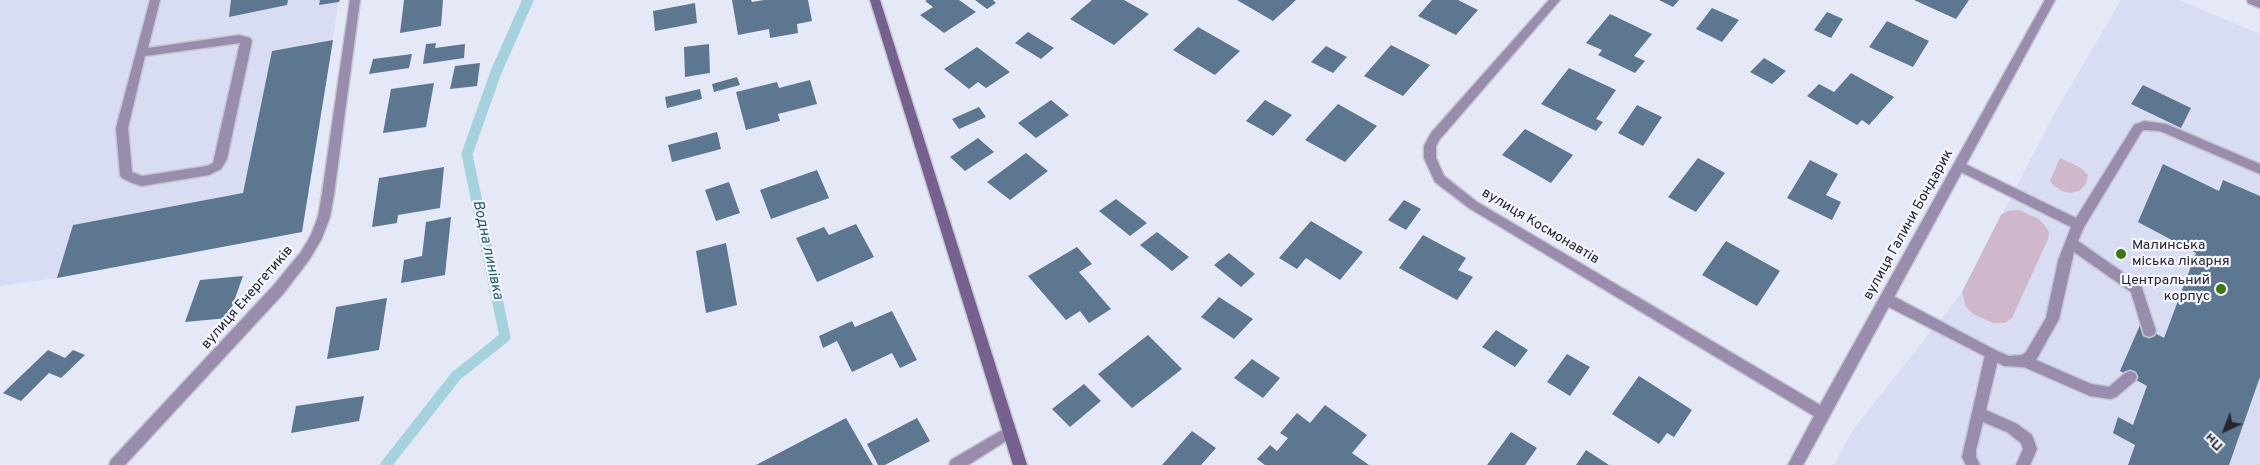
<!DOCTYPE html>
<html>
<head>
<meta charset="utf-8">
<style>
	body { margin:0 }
	#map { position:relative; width:2260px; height:465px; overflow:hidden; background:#e5e8f6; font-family:Overpass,sans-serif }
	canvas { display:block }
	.north { position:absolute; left:2200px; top:405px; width:50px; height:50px; -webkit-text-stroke:4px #f4f5fe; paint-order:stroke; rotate:223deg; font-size:14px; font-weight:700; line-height:20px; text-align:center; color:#26272d }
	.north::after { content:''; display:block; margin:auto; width:18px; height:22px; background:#26272d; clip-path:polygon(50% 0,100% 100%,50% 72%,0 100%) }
</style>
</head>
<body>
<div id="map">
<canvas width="2260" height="465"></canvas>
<div class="north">Пн</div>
</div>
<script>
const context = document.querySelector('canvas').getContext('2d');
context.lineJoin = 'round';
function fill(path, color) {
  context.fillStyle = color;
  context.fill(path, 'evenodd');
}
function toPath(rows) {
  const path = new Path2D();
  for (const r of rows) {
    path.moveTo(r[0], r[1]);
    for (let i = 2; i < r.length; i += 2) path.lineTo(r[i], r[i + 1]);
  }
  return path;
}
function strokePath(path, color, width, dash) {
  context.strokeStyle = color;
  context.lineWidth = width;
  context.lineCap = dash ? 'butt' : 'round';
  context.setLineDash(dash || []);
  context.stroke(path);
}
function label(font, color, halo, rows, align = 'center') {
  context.font = font + ' Overpass,sans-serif';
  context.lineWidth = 4.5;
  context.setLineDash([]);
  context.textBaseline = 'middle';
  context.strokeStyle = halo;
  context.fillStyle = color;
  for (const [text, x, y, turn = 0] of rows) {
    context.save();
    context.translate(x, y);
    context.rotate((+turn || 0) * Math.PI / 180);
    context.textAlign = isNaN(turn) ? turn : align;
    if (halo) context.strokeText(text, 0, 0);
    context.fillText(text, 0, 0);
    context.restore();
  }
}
fill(toPath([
	[0,0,339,0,302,232,57,278,0,286],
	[2121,0,2179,0,2260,34,2260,465,1834,465,1852,431,1962,292,2053,116]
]), '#d9ddf3');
fill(toPath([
	[2060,158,2081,168,2088,175,2086,184,2079,191,2070,193,2062,191,2054,186,2050,181],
	[2019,210,2039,219,2045,226,2049,232,2048,239,2012,318,2005,323,1993,323,1973,314,1966,307,1962,292,2001,215,2008,211]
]), '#cfb8cb');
strokePath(toPath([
	[386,465,456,376,505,337,467,154,496,72,528,0]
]), '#a6d2e0', 11);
fill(toPath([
	[231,0,288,0,287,5,229,17],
	[320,0,340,0,339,2,319,5],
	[404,0,443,0,441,26,400,33],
	[732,0,751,0,752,2,764,0,808,0,812,21,797,24,798,33,770,38,769,29,738,35],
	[927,0,959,0,976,12,944,33,920,15,933,7,925,1],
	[975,0,993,0,996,3,987,9],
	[1092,0,1124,0,1149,14,1114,45,1070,19],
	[1237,0,1296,0,1273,21],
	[1432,0,1458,0,1478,10,1456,35,1418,16],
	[1659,0,1679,0,1673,7],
	[1914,0,1969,0,1956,19],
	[695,3,697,23,655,31,653,11],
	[1712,8,1739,20,1722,42,1696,29],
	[1827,12,1843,19,1831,38,1814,30],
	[1610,14,1652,34,1634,56,1645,61,1635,73,1598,55,1602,50,1586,43],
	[1887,21,1929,41,1913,67,1869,47],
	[1198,27,1240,51,1215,75,1173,50],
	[1028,32,1054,48,1041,59,1015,43],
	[333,40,302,232,57,278,73,225,243,193,272,51],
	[436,43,435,48,465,44,464,58,423,64,426,44],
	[709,44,710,73,685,77,684,47],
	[1391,45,1430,65,1403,96,1364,76],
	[1326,46,1347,57,1333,73,1311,62],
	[977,47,1010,72,986,88,978,82,969,89,944,69],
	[412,54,409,68,369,74,373,59],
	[1764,58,1786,71,1772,84,1750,72],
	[480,63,477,86,450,89,455,66],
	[1569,68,1616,90,1596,119,1603,122,1596,131,1541,104],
	[1851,73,1894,97,1869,125,1862,120,1857,125,1807,96,1819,84,1834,92],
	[737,77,740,85,714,92,712,84],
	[810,80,817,104,778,114,780,121,746,130,736,92,777,82,779,88],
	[434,83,426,127,383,133,391,89],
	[2143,85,2191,108,2181,128,2131,104],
	[700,89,702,99,667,108,665,97],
	[1051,100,1069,115,1036,138,1018,123],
	[1265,100,1292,115,1273,136,1246,121],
	[1338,104,1377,126,1345,162,1305,140],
	[1637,105,1662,117,1643,146,1618,133],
	[979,107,986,117,959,129,952,119],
	[1525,129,1573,155,1551,183,1502,155],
	[717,132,721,149,672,162,668,145],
	[978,138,994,152,965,171,950,157],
	[1026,153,1048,171,1010,200,987,182],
	[1698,158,1725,173,1696,212,1668,197],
	[1810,160,1838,174,1826,195,1841,202,1832,220,1787,198],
	[2163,164,2219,191,2223,180,2260,196,2260,377,2229,465,2128,465,2135,445,2113,433,2118,417,2133,425,2147,386,2120,371,2140,325,2164,338,2196,253,2138,222],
	[444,167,440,208,398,215,397,223,372,227,379,178],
	[817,170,829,198,771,219,760,190],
	[729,182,740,213,716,221,705,190],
	[1116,199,1147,223,1130,236,1099,211],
	[1404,200,1421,209,1406,230,1388,220],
	[451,217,445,275,401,283,404,260,422,256,426,222],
	[1311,221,1363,252,1340,280,1306,258,1297,269,1279,258],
	[856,224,874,257,817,282,796,238,824,227,829,235],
	[1157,232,1189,257,1172,271,1140,245],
	[1423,235,1466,258,1458,270,1473,277,1457,300,1399,268],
	[1726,241,1780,271,1757,306,1702,275],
	[726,243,737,305,706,313,696,251],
	[1077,247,1092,264,1079,272,1111,309,1089,323,1080,311,1066,320,1028,276],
	[1229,253,1255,274,1241,287,1214,265],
	[243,276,228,318,185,322,200,280],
	[1219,297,1253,319,1234,339,1201,317],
	[387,298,379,350,327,359,336,307],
	[892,311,917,360,900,368,892,353,852,372,837,341,823,348,819,336,852,321,855,327],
	[1496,330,1528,350,1515,367,1482,347],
	[1148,335,1182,369,1132,408,1098,374],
	[48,350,65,358,73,350,85,355,61,378,49,373,21,401,3,393],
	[1567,354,1590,367,1570,396,1547,382],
	[1252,359,1280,378,1263,398,1234,378],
	[1639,376,1692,410,1674,437,1667,433,1659,444,1612,414],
	[1084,384,1101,401,1070,427,1052,409],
	[364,396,359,421,291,433,296,406],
	[1325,405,1367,435,1352,453,1369,465,1265,465,1257,459,1270,445,1277,451,1288,438,1280,433,1297,413,1310,423],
	[846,418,873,465,756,465],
	[917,418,930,441,885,465,878,465,867,444],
	[1192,431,1216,448,1201,465,1162,465],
	[1511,432,1537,448,1525,465,1487,465],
	[1586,450,1609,465,1576,465]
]), '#5d7790');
const lane = toPath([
	[150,0,160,0,148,48,239,35,250,38,252,41,227,159,221,169,209,175,142,186,132,183,122,178,120,175,116,128,150,0],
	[240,43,213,163,207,166,142,176,132,172,128,128,145,56,240,43],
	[2144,121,2166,124,2260,164,2260,174,2160,131,2145,130,2142,131,2084,227,2078,241,2141,285,2156,331,2154,335,2149,337,2144,335,2131,292,2074,252,2059,319,2036,360,2091,384,2109,387,2125,373,2130,371,2135,373,2137,377,2135,381,2116,397,2111,399,2090,396,2024,367,2004,366,1881,303,1880,299,1881,295,1886,294,1891,295,1997,351,2009,356,2022,355,2026,352,2046,318,2058,261,2071,227,1955,169,1953,166,1959,161,1963,163,2076,218,2134,125,2144,121],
	[1009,426,1014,428,1016,432,1014,436,968,465,949,465,951,460,1009,426]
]);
const street = toPath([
	[350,0,360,0,334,194,330,217,321,240,309,260,283,294,125,465,109,465,111,460,273,286,301,252,311,235,318,217,322,194,350,0],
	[1549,0,1560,0,1440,139,1436,146,1436,158,1444,176,1477,202,1820,405,2045,0,2055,0,1803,465,1788,465,1814,416,1469,208,1435,182,1424,158,1424,146,1431,133,1549,0],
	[2247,0,2260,0,2260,8,2248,3,2247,0],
	[1992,349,1997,351,1999,355,1986,410,2017,424,2032,435,2037,449,2030,465,2016,465,2023,449,2021,443,2007,432,1983,422,1976,450,1976,457,1980,465,1966,465,1962,457,1985,355,1987,351,1992,349]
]);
const secondary = toPath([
	[870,0,880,0,1027,465,1013,465,870,0]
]);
strokePath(lane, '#c3c5d2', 3);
strokePath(street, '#c3c5d2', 3);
strokePath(secondary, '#c3c5d2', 3);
fill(lane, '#9a8cad');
fill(street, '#9a8cad');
fill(secondary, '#75608e');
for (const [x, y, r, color] of [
	[2121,254,6,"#3f770a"],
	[2221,289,6,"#3f770a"]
]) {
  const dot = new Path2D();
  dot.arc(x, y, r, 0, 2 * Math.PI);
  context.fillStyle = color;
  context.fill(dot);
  strokePath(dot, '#f4f5fe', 2);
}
label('14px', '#26272d', '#f4f5fe', [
	["вулиця Галини Бондарик",1909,225,-61],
	["вулиця Космонавтів",1540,227,31],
	["вулиця Енергетиків",248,298,-49]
]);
label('14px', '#26272d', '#f4f5fe', [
	["Малинська",2132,246],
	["міська лікарня",2132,262],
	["Центральний",2210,281,"right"],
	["корпус",2210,297,"right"]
], 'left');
label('italic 15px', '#1f5868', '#f4f5fe', [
	["Водна линівка",487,250,78]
]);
</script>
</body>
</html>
